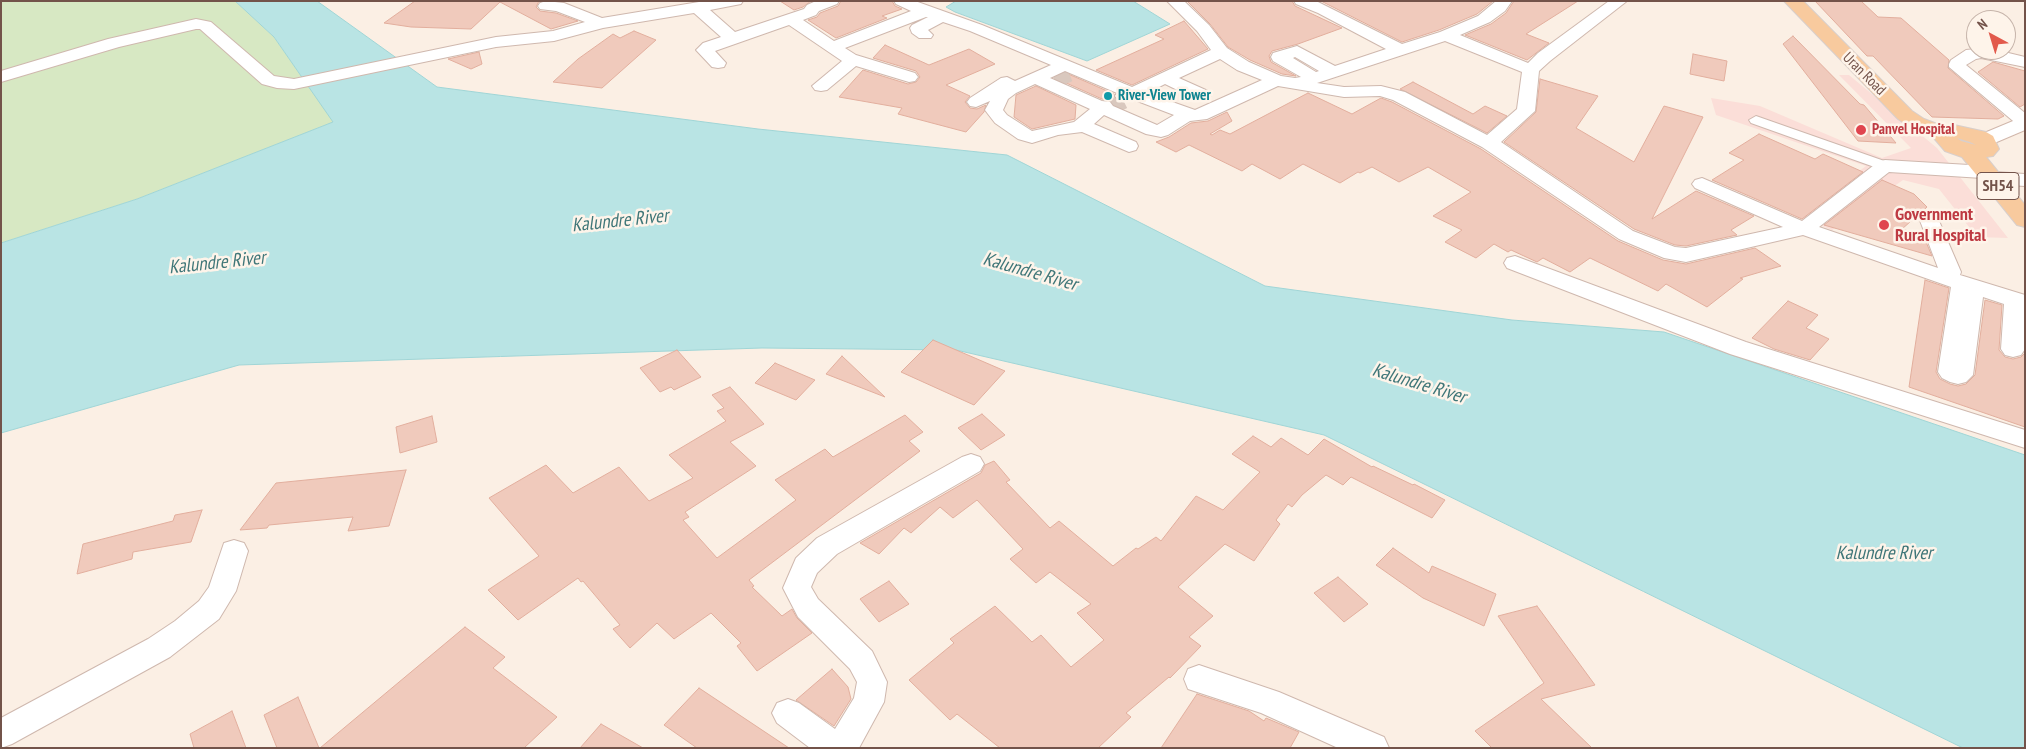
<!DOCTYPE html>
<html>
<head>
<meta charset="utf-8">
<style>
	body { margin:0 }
	#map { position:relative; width:2026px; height:749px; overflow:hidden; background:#fbefe4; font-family:"PT Sans Narrow",sans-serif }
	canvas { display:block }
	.frame { position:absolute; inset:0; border:2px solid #73534a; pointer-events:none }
	.north { position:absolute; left:1966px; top:10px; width:50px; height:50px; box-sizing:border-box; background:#fef4ea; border:1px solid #c6b4aa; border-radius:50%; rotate:321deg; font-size:14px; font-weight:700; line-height:20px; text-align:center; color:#73534a }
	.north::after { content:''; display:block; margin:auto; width:18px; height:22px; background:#e25a4c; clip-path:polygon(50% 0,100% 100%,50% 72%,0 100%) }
</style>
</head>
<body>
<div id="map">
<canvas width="2026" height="749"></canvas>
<div class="frame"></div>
<div class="north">N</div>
</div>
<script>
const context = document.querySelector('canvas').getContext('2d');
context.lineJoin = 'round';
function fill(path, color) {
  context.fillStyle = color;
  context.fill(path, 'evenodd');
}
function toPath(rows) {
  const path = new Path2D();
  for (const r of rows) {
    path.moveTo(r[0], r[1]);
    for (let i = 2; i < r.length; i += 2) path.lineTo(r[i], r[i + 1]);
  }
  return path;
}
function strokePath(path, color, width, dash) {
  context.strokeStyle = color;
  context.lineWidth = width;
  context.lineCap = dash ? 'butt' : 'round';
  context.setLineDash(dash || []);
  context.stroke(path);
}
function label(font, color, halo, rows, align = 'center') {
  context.font = font + ' "PT Sans Narrow",sans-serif';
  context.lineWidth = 5;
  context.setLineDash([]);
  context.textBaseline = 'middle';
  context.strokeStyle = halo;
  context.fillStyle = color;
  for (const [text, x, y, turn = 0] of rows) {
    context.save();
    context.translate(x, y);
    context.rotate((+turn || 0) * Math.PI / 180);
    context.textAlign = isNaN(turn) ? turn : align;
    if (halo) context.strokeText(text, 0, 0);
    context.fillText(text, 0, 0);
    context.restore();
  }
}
fill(toPath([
	[1839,75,1849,75,1937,148,2008,238,1977,237,1939,189,1903,180,1832,230,1799,217,1866,166,1716,115,1711,98,1760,106,1882,158,1911,148]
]), '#fbded8');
fill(toPath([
	[1,1,235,1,274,37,334,122,137,199,1,243]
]), '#d7e8c3');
const water = toPath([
	[235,1,317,1,437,87,758,129,1007,155,1265,286,1512,320,1664,332,2025,455,2025,748,1963,748,1324,435,956,350,762,348,239,365,1,433,1,243,137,199,333,122,274,37,235,1],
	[956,1,1133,1,1170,24,1087,61,955,12,946,7,956,1]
]);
fill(water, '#b9e4e4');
strokePath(water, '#a0d5d6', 1);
const building = toPath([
	[415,1,539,1,536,7,540,11,556,13,578,21,551,29,500,2,471,29,411,27,384,23,415,1],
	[780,1,811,1,803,7,794,10,780,1],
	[841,1,892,1,895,6,902,9,882,16,887,18,836,38,808,20,817,17,820,13,838,6,841,1],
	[1187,1,1292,1,1295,6,1342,28,1298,44,1272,51,1269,56,1271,62,1296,76,1282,74,1250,60,1228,47,1210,24,1187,1],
	[1321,1,1493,1,1477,14,1439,30,1402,42,1321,1],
	[1514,1,1578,1,1526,34,1549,43,1527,60,1465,35,1491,24,1506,13,1514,1],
	[1815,1,1861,1,1878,17,1901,18,1949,60,1948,68,2004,116,1998,119,1932,117,1873,56,1867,56,1815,1],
	[1184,21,1208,49,1132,85,1096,70,1164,39,1155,35,1184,21],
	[634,31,656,40,602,88,553,82,578,59,613,34,620,38,634,31],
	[1793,36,1860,104,1864,105,1896,143,1858,141,1783,44,1793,36],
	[885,45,929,65,969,49,995,64,946,85,970,96,965,102,970,108,977,109,986,105,984,112,966,132,898,114,902,108,839,97,863,70,908,84,916,82,920,77,916,71,873,58,885,45],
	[479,52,482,64,471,69,448,59,479,52],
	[1693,54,1727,61,1724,81,1690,74,1693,54],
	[1993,62,2025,71,2025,104,2020,107,1978,72,1993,62],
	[1066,73,1114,94,1115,99,1111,101,1102,99,1055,78,1066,73],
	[1540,79,1598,96,1576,128,1634,162,1664,106,1703,117,1652,219,1696,191,1754,216,1731,230,1737,235,1686,246,1675,245,1634,229,1504,142,1536,112,1540,79],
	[1413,82,1473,114,1485,106,1507,116,1487,133,1400,89,1413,82],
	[1036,86,1076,105,1075,119,1032,129,1014,117,1016,95,1036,86],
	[1308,93,1352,114,1381,98,1392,102,1481,149,1618,241,1663,260,1686,264,1755,248,1781,266,1740,278,1743,279,1707,307,1666,284,1658,291,1590,258,1570,272,1543,258,1537,262,1511,250,1508,252,1494,244,1476,258,1445,242,1462,230,1433,216,1471,192,1428,167,1399,182,1372,167,1360,173,1358,172,1340,183,1303,164,1280,179,1252,164,1242,171,1189,145,1176,152,1156,142,1169,137,1191,123,1208,121,1227,112,1232,121,1210,134,1212,135,1220,130,1230,134,1308,93],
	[1759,134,1815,159,1823,154,1863,172,1802,219,1712,180,1744,160,1729,153,1759,134],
	[1882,180,1914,194,1927,207,1902,229,1923,235,1932,256,1824,225,1882,180],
	[1925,280,1949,288,1936,372,1940,379,1950,384,1958,386,1966,384,1975,375,1985,300,2002,305,1999,350,2005,357,2013,359,2021,357,2025,353,2025,427,1909,387,1925,280],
	[1788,301,1818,315,1806,328,1829,339,1810,360,1774,349,1752,338,1788,301],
	[933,340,1005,371,974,405,901,372,933,340],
	[677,350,701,377,674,390,671,387,660,392,640,368,677,350],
	[842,356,885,397,826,374,842,356],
	[775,363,815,380,796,400,755,383,775,363],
	[730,387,764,424,730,442,756,466,685,512,689,517,683,520,717,558,796,500,775,480,825,449,833,457,905,415,923,432,909,441,920,451,749,580,754,586,752,587,782,616,792,609,797,618,812,633,757,671,737,646,741,643,711,613,674,639,657,623,630,648,613,629,620,625,583,581,581,582,578,578,518,620,488,590,539,556,489,498,546,465,573,493,619,467,649,501,693,478,669,455,726,421,717,411,724,408,712,395,730,387],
	[982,414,1005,435,981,450,958,428,982,414],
	[432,416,437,442,400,453,396,427,432,416],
	[1253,436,1271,447,1281,438,1308,455,1324,439,1372,467,1373,466,1413,485,1414,484,1445,500,1432,518,1351,477,1343,485,1326,475,1302,495,1292,507,1288,504,1276,520,1280,524,1254,561,1225,544,1178,587,1213,616,1189,637,1201,646,1170,678,1169,677,1126,713,1131,717,1098,748,1000,748,957,714,950,720,909,680,954,643,950,639,995,606,1032,642,1041,635,1071,667,1104,640,1077,613,1091,604,1050,572,1036,583,1010,559,1023,549,977,500,953,518,940,507,911,533,904,528,879,554,860,543,981,473,985,465,994,461,1010,480,1006,482,1050,528,1059,521,1113,566,1136,548,1138,549,1156,537,1161,541,1196,496,1223,510,1260,472,1232,454,1253,436],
	[406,470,389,526,348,531,353,517,269,525,267,528,240,530,276,483,406,470],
	[202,510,191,542,133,552,132,559,77,574,83,544,173,521,175,515,202,510],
	[1393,548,1429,573,1432,566,1496,594,1484,626,1423,598,1376,565,1393,548],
	[1338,577,1368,604,1344,622,1314,593,1338,577],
	[889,581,909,604,879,622,860,599,889,581],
	[1537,606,1595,685,1541,699,1592,748,1492,748,1475,731,1544,683,1498,616,1537,606],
	[465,627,505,657,493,668,557,717,524,748,320,748,465,627],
	[832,669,848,687,851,699,834,726,796,700,832,669],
	[699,688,789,748,697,748,664,725,699,688],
	[1197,694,1249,711,1264,721,1266,718,1299,732,1290,748,1161,748,1197,694],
	[298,697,319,748,277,748,264,715,298,697],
	[232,711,246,748,194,748,190,734,232,711],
	[601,724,643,748,580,748,601,724]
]);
fill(building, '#f0cabc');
strokePath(building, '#e2ae9d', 1);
strokePath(toPath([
	[1054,79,1069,73],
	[1107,108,1127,98]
]), '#d9c8be', 18, [18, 9]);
const pedestrian = toPath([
	[1756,116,1890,163,1892,166,1890,169,1885,170,1880,169,1751,123,1749,120,1756,116]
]);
const minor = toPath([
	[546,1,564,3,602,18,705,1,743,1,741,4,710,10,735,32,804,9,807,5,816,1,839,1,837,4,819,11,816,15,803,20,834,41,911,11,896,4,894,1,915,1,982,25,1132,87,1211,50,1197,31,1167,1,1184,1,1209,25,1227,48,1249,62,1281,76,1295,78,1301,77,1273,61,1271,57,1273,53,1297,46,1335,66,1386,49,1318,13,1296,4,1294,1,1316,1,1402,44,1440,32,1478,16,1496,1,1512,1,1505,11,1490,22,1460,35,1528,63,1538,53,1609,1,1627,1,1550,61,1539,71,1535,111,1501,142,1633,231,1675,247,1686,248,1783,227,1695,188,1692,184,1695,180,1702,178,1802,221,1878,162,1885,160,1986,166,1993,168,1995,172,2025,174,2025,186,1991,184,1984,182,1982,178,1889,172,1819,227,1938,268,1919,218,1922,214,1929,212,1936,214,1961,272,1960,275,2025,295,2025,349,2021,355,2013,357,2005,355,2001,349,2004,304,1983,297,1973,375,1966,382,1958,384,1950,382,1942,378,1938,372,1951,287,1803,235,1686,262,1664,258,1619,239,1482,147,1393,100,1380,96,1344,97,1278,86,1207,119,1190,121,1168,135,1161,137,1146,134,1104,115,1094,124,1136,142,1138,146,1136,150,1129,152,1082,132,1058,135,1032,143,1018,139,995,123,988,114,985,110,990,101,976,107,970,106,967,102,970,98,1001,78,1007,77,1015,81,1051,65,970,31,943,22,928,30,933,35,931,38,919,38,912,33,910,28,912,25,928,17,926,17,845,48,856,55,915,73,918,77,915,81,909,82,856,66,827,90,821,91,815,90,812,86,842,61,789,25,715,51,726,63,724,67,718,68,712,67,696,50,703,43,721,37,694,13,603,28,554,41,496,47,294,89,277,88,262,84,200,29,196,29,119,47,1,82,1,71,108,39,196,19,211,22,274,76,294,79,496,37,553,31,585,22,556,11,540,9,538,6,540,3,546,1],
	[1445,41,1522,72,1517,109,1487,135,1405,92,1381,86,1344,87,1317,83,1445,41],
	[1295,57,1319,71,1316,72,1293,58,1295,57],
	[1220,59,1237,70,1262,80,1195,110,1147,93,1165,84,1196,99,1202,100,1208,99,1211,95,1208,91,1179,78,1220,59],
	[1065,71,1117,93,1115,96,1118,100,1124,101,1132,99,1174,115,1157,125,1113,106,1110,102,1102,101,1050,78,1065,71],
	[1035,84,1090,109,1074,122,1032,131,1007,115,1003,110,1008,99,1016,93,1035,84],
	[1976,49,1996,50,2025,57,2025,67,1981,58,1976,59,1966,65,2025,113,2025,127,2019,126,1949,67,1949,64,1951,60,1966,50,1976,49],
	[1515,256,1746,342,2025,430,2025,448,1730,354,1507,268,1504,263,1507,258,1515,256],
	[971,454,980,457,984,464,980,471,837,554,817,573,811,587,818,599,872,651,887,682,884,702,859,748,810,748,777,723,772,713,777,703,788,699,799,703,835,729,854,698,857,682,850,669,798,617,783,588,796,558,817,538,962,457,971,454],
	[234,540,244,543,248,551,236,591,219,619,170,657,12,744,1,748,1,718,148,639,175,621,199,601,209,587,224,543,234,540],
	[1199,665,1279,692,1384,737,1389,748,1338,748,1261,713,1188,689,1184,679,1188,669,1199,665]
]);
const secondary = toPath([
	[2025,116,2025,130,1985,147,1977,146,1974,141,1977,136,2025,116]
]);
const primary = toPath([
	[1784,1,1803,1,1912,111,1924,119,1945,127,1954,125,1986,132,1993,136,1999,149,1993,156,1986,157,2025,205,2025,227,2017,225,1962,157,1945,151,1933,137,1910,127,1898,119,1784,1],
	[1957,138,1970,142,1976,145,1961,141,1957,138]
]);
strokePath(pedestrian, '#cfb8ae', 2);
strokePath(minor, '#cfb8ae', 2);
strokePath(secondary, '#d1b7ab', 2);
strokePath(primary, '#d8cfcc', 2);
fill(pedestrian, '#fff');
fill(minor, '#fff');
fill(secondary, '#fff');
fill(primary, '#f8ca9e');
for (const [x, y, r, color] of [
	[1108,96,5,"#0f9aa8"],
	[1861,130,6,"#e0444e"],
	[1884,225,6,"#e0444e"]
]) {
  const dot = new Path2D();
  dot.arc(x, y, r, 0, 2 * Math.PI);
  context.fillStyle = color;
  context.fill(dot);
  strokePath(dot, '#fef4ea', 2);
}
label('15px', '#73534a', '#fef4ea', [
	["Uran Road",1864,74,45]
]);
label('bold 15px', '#0d838f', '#fef4ea', [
	["River-View Tower",1118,96]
], 'left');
label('bold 15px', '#be3a42', '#fef4ea', [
	["Panvel Hospital",1872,130]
], 'left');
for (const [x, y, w] of [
	[1998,186,42]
]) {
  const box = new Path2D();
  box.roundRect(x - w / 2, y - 13.5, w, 27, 4);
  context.fillStyle = '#fef4ea';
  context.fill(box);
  strokePath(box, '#73534a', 1);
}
label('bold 16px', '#73534a', null, [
	["SH54",1998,186]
]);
label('bold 18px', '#be3a42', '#fef4ea', [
	["Government",1895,215],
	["Rural Hospital",1895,236]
], 'left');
label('italic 19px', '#3f7678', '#fef4ea', [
	["Kalundre River",620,221,-6],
	["Kalundre River",217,263,-6],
	["Kalundre River",1030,272,16],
	["Kalundre River",1419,384,17],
	["Kalundre River",1884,554]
]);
</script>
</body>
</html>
